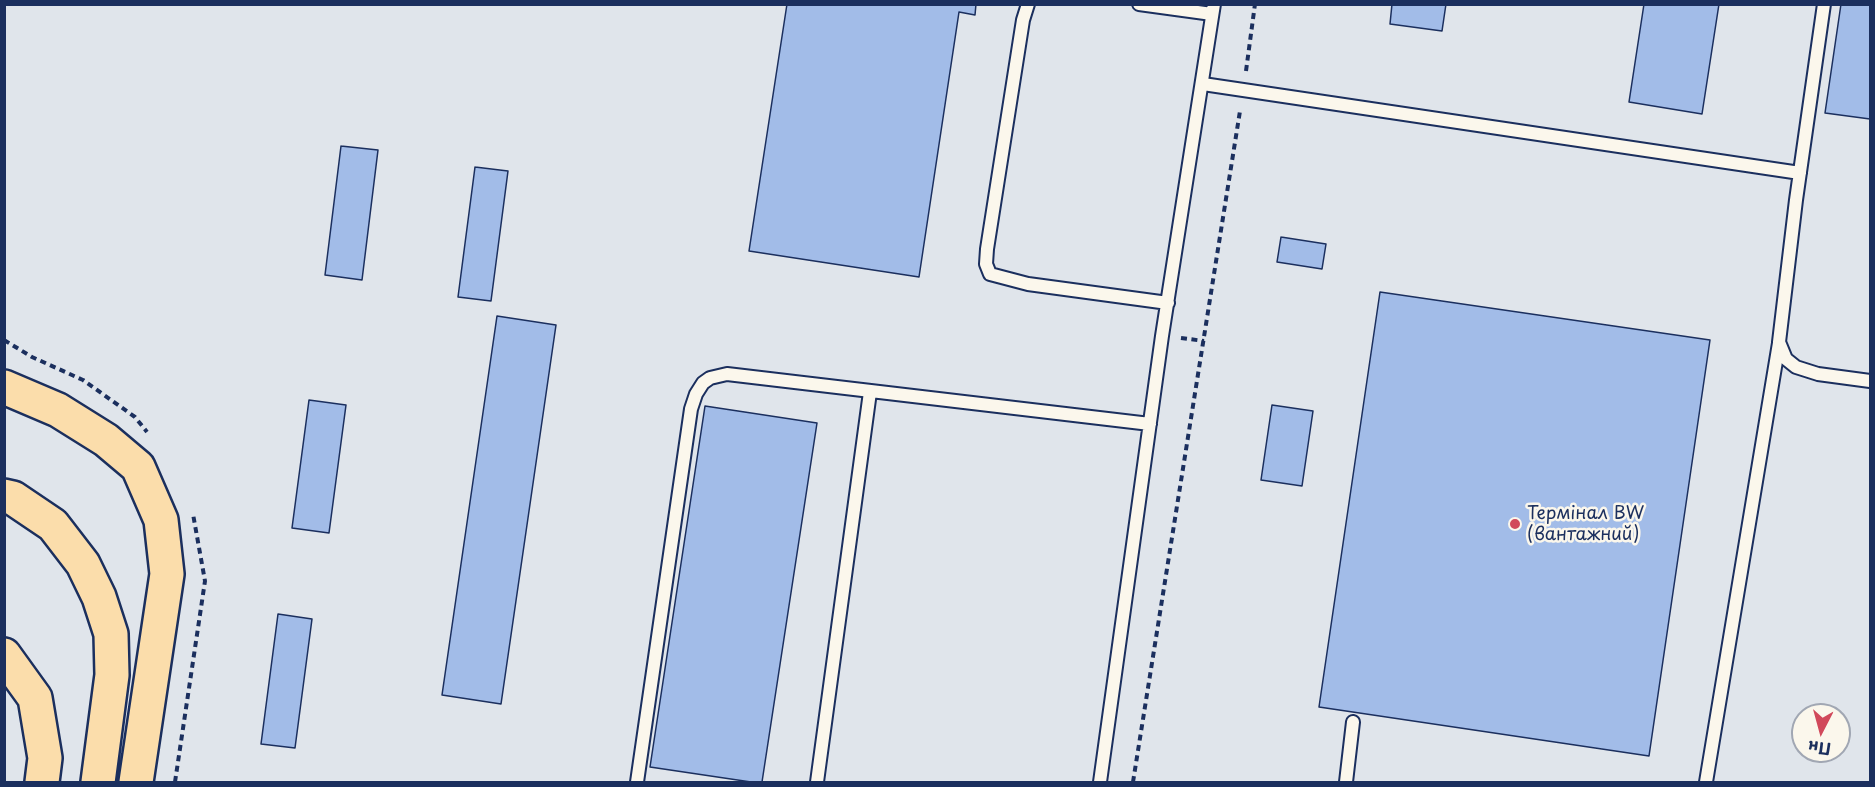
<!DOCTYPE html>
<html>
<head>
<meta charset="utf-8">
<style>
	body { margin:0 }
	#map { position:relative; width:1875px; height:787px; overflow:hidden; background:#fbf7ec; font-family:"Playpen Sans",sans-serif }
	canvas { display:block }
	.frame { position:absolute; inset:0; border:6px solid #1b2f5e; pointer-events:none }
	.north { position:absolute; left:1791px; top:703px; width:60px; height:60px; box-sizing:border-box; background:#fbf7ec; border:2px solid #a1a7b3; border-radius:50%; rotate:186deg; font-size:16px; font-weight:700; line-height:24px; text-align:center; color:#1b2f5e }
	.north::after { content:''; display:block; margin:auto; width:21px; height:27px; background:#d1495b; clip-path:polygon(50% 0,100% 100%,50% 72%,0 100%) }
</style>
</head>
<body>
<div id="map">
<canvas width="1875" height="787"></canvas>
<div class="frame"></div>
<div class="north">Пн</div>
</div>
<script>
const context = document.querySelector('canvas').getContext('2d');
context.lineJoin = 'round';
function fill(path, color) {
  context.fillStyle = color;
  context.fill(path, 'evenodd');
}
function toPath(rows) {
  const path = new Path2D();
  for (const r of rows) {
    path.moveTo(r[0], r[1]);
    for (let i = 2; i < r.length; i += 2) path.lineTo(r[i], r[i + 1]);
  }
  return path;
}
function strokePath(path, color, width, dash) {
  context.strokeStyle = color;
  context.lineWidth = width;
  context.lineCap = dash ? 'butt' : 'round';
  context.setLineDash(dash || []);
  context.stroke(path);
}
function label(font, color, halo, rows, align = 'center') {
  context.font = font + ' "Playpen Sans",sans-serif';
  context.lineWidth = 5;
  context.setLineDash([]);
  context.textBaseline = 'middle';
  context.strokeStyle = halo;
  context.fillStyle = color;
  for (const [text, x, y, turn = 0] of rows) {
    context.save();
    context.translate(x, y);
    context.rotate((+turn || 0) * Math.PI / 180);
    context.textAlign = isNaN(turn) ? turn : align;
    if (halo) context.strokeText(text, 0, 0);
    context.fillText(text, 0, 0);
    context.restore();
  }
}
fill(toPath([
	[5,5,1870,5,1870,782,5,782],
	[1803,715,1839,715,1839,751,1803,751]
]), '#e0e5eb');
const building = toPath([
	[787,4,976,4,975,15,959,12,919,277,749,251,787,4],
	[1392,4,1446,4,1442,31,1390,24,1392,4],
	[1644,4,1719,4,1702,114,1629,102,1644,4],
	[1841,4,1870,4,1870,119,1825,113,1841,4],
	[341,146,378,150,362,280,325,275,341,146],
	[475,167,508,171,491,301,458,297,475,167],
	[1281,237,1326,244,1322,269,1277,262,1281,237],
	[1380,292,1710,340,1649,756,1319,707,1380,292],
	[497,316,556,325,501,704,442,695,497,316],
	[309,400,346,405,329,533,292,528,309,400],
	[1272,405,1313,411,1302,486,1261,480,1272,405],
	[705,406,817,423,762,782,751,782,650,767,705,406],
	[278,614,312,619,295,748,261,744,278,614]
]);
fill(building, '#a2bce8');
strokePath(building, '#1b2f5e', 1.5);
const lane = toPath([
	[1028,4,1023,20,987,249,986,264,990,274,1028,284,1168,303],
	[1139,4,1212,14],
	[1824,4,1796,200,1779,342,1786,359,1796,367,1818,374,1870,381],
	[1203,84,1800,173],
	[637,782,691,409,696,394,703,383,710,378,727,374,1150,424],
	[817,782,870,392],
	[1100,782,1162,336,1214,4],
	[1346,782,1353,722],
	[1706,782,1779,343]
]);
const highway = toPath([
	[4,387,58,410,106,440,138,467,161,520,167,574,136,782],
	[4,496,13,498,53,525,83,564,99,597,111,634,112,675,98,782],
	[4,655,35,698,45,758,42,782]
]);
strokePath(lane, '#1b2f5e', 16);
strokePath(highway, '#1b2f5e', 38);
strokePath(toPath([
	[1246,71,1255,4],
	[1181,338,1204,341],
	[4,340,32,357,83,380,135,417,147,432],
	[175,782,205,581,193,514],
	[1133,782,1240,111]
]), '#1b2f5e', 4, [6, 4.5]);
strokePath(lane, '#fbf7ec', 12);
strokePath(highway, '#fbddab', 33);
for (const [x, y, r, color] of [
	[1515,524,6,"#d1495b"]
]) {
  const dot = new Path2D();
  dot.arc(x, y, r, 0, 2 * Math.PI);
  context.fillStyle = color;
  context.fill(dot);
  strokePath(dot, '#fbf7ec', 2);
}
label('18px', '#1b2f5e', '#fbf7ec', [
	["Термінал BW",1527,514],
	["(вантажний)",1527,535]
], 'left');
</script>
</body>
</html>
